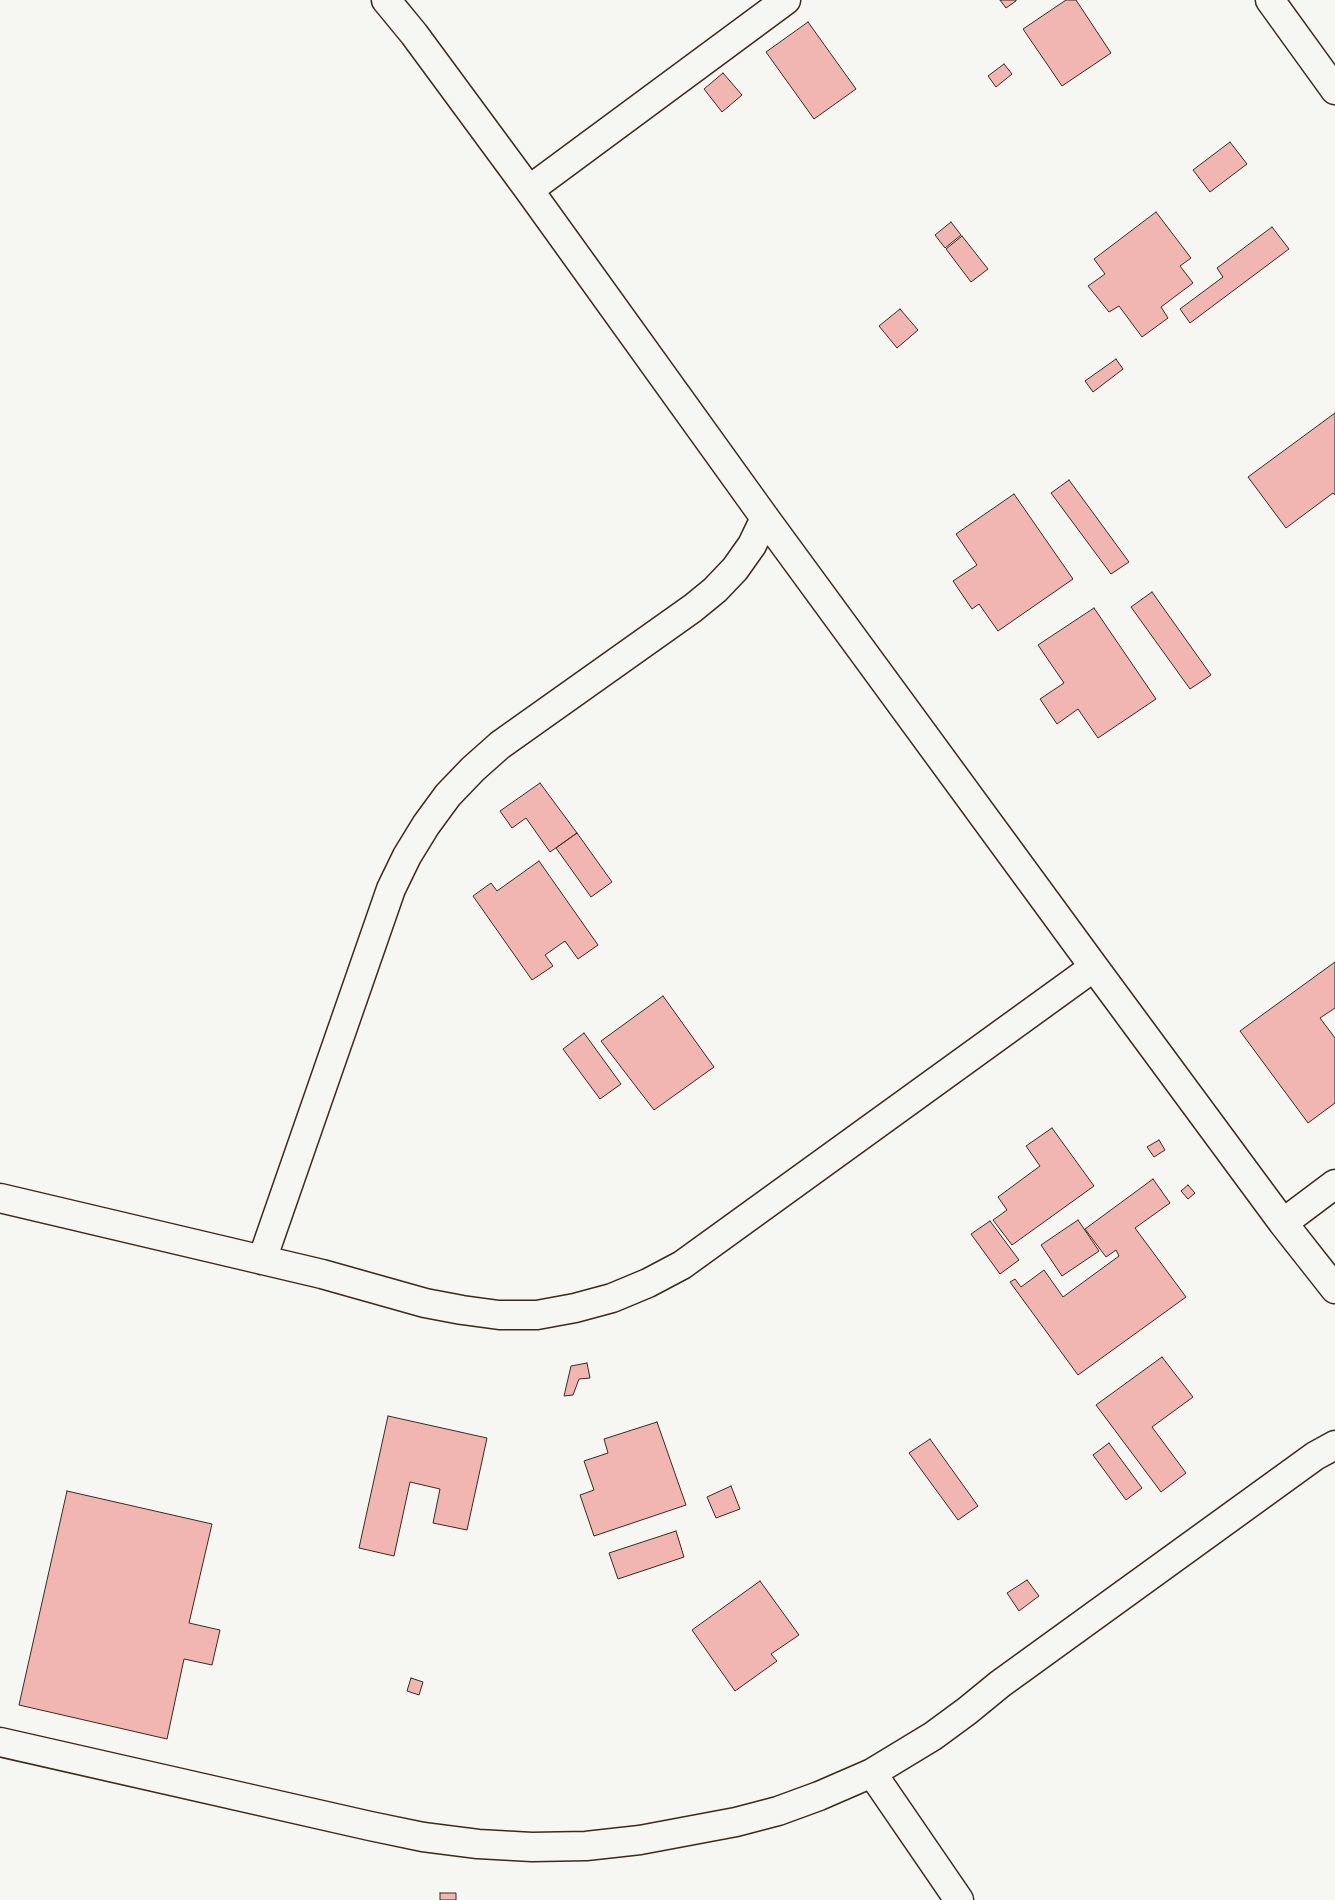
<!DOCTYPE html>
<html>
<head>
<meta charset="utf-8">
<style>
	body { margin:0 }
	canvas { display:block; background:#f6f6f2 }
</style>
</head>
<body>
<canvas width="1335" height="1900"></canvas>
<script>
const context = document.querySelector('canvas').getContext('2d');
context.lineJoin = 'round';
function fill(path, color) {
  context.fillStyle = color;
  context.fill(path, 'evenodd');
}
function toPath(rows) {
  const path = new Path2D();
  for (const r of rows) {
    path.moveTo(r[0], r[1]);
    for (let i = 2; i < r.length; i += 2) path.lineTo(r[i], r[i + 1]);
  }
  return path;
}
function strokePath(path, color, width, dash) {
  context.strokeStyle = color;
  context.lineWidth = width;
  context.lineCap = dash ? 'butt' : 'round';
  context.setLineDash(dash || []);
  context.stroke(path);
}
const building = toPath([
	[1000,0,1016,0,1016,1,1006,8,1000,0],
	[1066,0,1076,0,1111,53,1062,86,1023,29,1066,0],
	[808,22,856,89,814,119,766,52,808,22],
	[1004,64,1012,74,996,87,988,76,1004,64],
	[723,73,742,95,722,112,704,89,723,73],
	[1230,142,1247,164,1210,192,1193,170,1230,142],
	[1156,212,1191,258,1180,266,1193,283,1161,307,1168,318,1142,337,1119,306,1109,312,1088,286,1105,274,1094,259,1156,212],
	[951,222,961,235,945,248,935,235,951,222],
	[1272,227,1289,249,1190,323,1180,309,1223,277,1217,268,1272,227],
	[962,236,988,269,971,282,946,249,962,236],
	[900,309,918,330,897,348,879,326,900,309],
	[1116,359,1123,369,1093,392,1085,381,1116,359],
	[1335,413,1335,495,1333,493,1286,528,1248,477,1335,413],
	[1069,480,1129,562,1111,574,1051,493,1069,480],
	[1014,494,1073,579,998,631,979,604,972,609,953,581,977,565,956,534,1014,494],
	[1152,592,1211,675,1190,689,1131,607,1152,592],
	[1094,608,1156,699,1098,738,1078,709,1057,724,1040,699,1064,683,1038,645,1094,608],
	[540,783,577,833,550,852,526,818,512,828,500,811,540,783],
	[577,833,612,882,591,897,556,848,577,833],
	[539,861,598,945,578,959,565,941,545,955,553,966,532,980,473,896,491,883,497,891,539,861],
	[1335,962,1335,1008,1320,1018,1335,1038,1335,1103,1308,1123,1240,1031,1335,962],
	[663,996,714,1067,654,1110,601,1041,663,996],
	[584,1033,621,1084,600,1099,563,1049,584,1033],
	[1052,1128,1094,1186,1012,1245,993,1220,1007,1210,998,1197,1040,1166,1026,1146,1052,1128],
	[1159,1140,1165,1150,1154,1157,1147,1147,1159,1140],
	[1153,1179,1170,1203,1135,1228,1186,1297,1078,1375,1010,1282,1015,1279,1021,1287,1044,1270,1063,1297,1119,1256,1116,1250,1106,1257,1085,1229,1153,1179],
	[1188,1185,1195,1193,1188,1199,1181,1191,1188,1185],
	[1078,1220,1099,1251,1062,1276,1041,1245,1078,1220],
	[990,1221,1019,1260,1000,1274,971,1234,990,1221],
	[1162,1357,1193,1397,1152,1427,1186,1473,1161,1492,1096,1405,1162,1357],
	[587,1363,590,1378,579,1379,573,1395,564,1396,571,1366,587,1363],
	[388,1416,487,1438,467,1530,433,1523,440,1489,410,1482,394,1556,359,1548,388,1416],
	[657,1422,686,1505,594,1536,580,1495,594,1490,584,1461,608,1453,604,1439,657,1422],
	[930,1439,978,1506,958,1520,909,1453,930,1439],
	[1109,1443,1142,1488,1126,1500,1093,1455,1109,1443],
	[731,1486,740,1509,716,1518,707,1497,731,1486],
	[67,1491,212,1524,189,1623,220,1630,212,1665,184,1659,167,1739,19,1705,67,1491],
	[676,1531,684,1557,618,1579,609,1553,676,1531],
	[1027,1580,1039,1596,1019,1611,1007,1593,1027,1580],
	[760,1581,799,1635,771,1654,777,1661,735,1691,692,1630,760,1581],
	[411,1678,423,1682,419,1695,407,1691,411,1678],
	[440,1893,456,1893,456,1900,440,1900,440,1893]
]);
fill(building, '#f1b6b2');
strokePath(building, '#3b2a1e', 1);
const minor = toPath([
	[386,0,414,34,529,190,765,518,1094,967,1283,1223,1335,1289],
	[1270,0,1335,90],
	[529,190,786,0],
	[0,1198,322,1274,425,1303,462,1310,499,1315,537,1315,575,1308,612,1298,648,1283,682,1265,1094,967],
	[1283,1223,1335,1184],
	[262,1260,391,889,407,856,426,825,448,795,473,769,500,745,693,608,715,590,735,569,752,545,765,518],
	[0,1742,370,1826,423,1837,478,1844,532,1847,586,1846,640,1840,736,1822,778,1811,819,1796,872,1773,933,1736,967,1711,1000,1684,1315,1456,1335,1445],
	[872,1773,959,1900]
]);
strokePath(minor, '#3b2a1e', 31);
strokePath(minor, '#f6f6f2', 28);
</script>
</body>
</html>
